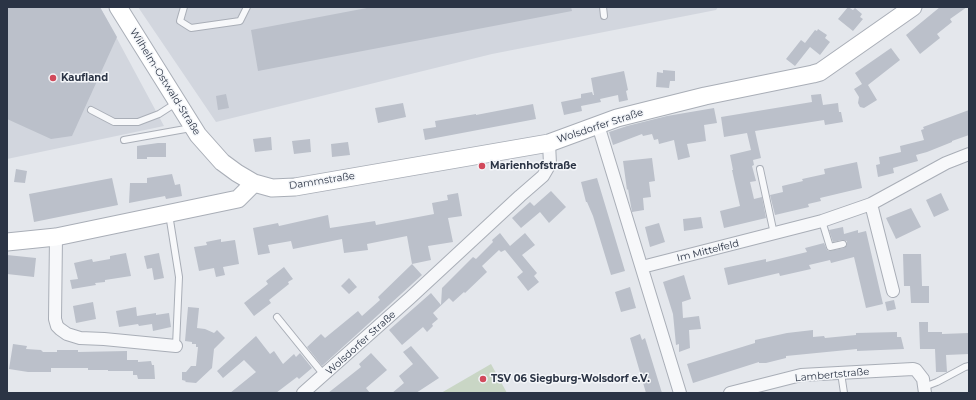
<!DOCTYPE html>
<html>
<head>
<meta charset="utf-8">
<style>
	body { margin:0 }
	#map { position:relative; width:976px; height:400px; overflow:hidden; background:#e4e7ec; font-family:Montserrat,sans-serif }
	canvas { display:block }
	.frame { position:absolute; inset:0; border:8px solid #2b3445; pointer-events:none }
</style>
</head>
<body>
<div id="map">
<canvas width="976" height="400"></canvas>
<div class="frame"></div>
</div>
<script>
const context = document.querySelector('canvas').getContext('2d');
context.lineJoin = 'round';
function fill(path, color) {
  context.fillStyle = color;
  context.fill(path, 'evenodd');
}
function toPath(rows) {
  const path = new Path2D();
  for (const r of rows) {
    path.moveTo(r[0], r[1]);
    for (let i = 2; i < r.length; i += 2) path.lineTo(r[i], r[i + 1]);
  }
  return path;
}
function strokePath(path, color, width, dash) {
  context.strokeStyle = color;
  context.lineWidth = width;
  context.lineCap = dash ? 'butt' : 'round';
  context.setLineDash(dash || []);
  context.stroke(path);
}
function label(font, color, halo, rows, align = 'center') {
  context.font = font + ' Montserrat,sans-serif';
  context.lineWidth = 3;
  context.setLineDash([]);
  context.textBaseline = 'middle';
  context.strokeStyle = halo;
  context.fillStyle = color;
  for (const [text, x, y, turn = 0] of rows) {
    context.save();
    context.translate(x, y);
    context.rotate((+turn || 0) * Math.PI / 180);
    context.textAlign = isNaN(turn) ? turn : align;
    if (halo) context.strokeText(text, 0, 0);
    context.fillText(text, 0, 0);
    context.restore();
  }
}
fill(toPath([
	[7,7,100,7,164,126,7,159],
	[138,7,718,7,716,10,492,54,216,122]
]), '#d2d6de');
fill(toPath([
	[491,364,507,393,441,393]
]), '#c9d6c5');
fill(toPath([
	[7,7,100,7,117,37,72,136,51,139,7,119],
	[372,7,571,7,572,11,258,71,251,30],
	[848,7,853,10,855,8,862,14,860,17,863,19,853,31,838,19],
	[940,7,967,7,950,19,952,22,937,34,940,38,920,54,906,35],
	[818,29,827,35,825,38,830,42,820,55,810,47,795,66,786,59,801,40,805,43,815,30,817,31],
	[891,48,900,60,868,85,877,100,864,108,860,107,858,103,859,97,854,89,862,84,855,73],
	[663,70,675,71,675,81,670,81,669,88,656,87,657,72,663,73],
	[624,71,628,90,626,91,628,100,619,102,618,95,600,99,601,102,581,106,582,111,564,115,561,102,581,98,581,94,592,92,593,95,594,95,591,78],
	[226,94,229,108,218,110,216,96],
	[821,94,823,105,838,103,839,112,841,112,843,122,825,125,824,120,755,131,761,158,753,160,754,165,752,166,756,181,750,182,754,199,762,197,766,218,724,228,720,211,740,206,732,170,733,170,730,155,751,150,747,133,724,137,721,117,812,102,811,95],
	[403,103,406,117,378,123,375,108],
	[533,104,536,119,425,140,423,129,436,127,435,121,476,114,476,115],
	[714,108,717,123,704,125,706,141,687,144,690,157,678,160,674,140,659,144,658,139,654,140,652,134,643,136,642,134,613,145,609,132,627,126,667,116],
	[969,110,969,135,952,141,952,142,927,152,916,155,918,161,893,168,894,173,878,177,876,165,880,164,879,157,901,152,900,146,924,140,921,130,924,129,923,127],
	[271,137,272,150,255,152,253,139],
	[310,139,311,152,294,154,292,141],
	[348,142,350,155,332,157,331,144],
	[158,143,166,143,166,157,147,157,147,159,137,159,137,146],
	[652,158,655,181,649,182,651,197,643,198,644,210,632,212,628,189,627,190,623,161],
	[857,162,862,188,820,198,821,201,808,204,809,207,775,215,770,195,783,192,782,186,803,181,802,179,825,174,824,169],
	[16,169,27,171,25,183,14,182],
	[172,174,175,185,180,184,182,196,166,199,165,196,129,203,130,183,147,183,147,178],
	[112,178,118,205,34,222,29,194],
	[597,178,625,271,611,275,593,216,587,202,586,202,581,182],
	[551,191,566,207,549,223,540,212,521,228,512,218,530,202,534,206],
	[458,193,462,216,448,218,453,242,428,246,431,260,412,264,407,236,367,244,368,250,344,253,342,239,293,249,291,241,268,245,270,253,258,255,253,228,278,223,279,226,328,215,330,228,375,221,376,225,434,214,432,203,448,200,447,195],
	[941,193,949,210,934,217,926,200],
	[911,208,921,227,896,239,886,218],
	[701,217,703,228,684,231,683,219],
	[659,223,665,242,650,247,645,227],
	[843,227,844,234,858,230,858,233,866,231,883,304,866,308,854,257,831,263,830,260,809,265,811,269,780,276,779,273,728,285,724,268,766,259,766,262,807,252,805,248,824,243,827,250,829,251,844,248,847,245,847,241,842,240,833,242,829,230],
	[500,233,510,246,525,233,535,245,522,255,537,273,534,276,539,282,528,291,517,277,523,272,505,250,501,252,499,250,482,266,487,272,465,293,464,292,453,302,449,298,433,313,438,319,432,324,433,326,427,332,423,327,402,345,389,330,431,293,441,305,442,288,473,257,476,259,493,242,492,240],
	[221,239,221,242,235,240,239,264,223,267,225,275,216,277,214,268,199,271,194,247,207,245,206,242],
	[126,253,131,276,105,280,105,282,95,283,96,285,72,289,70,280,78,279,74,263,92,259,93,262,110,259,110,256],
	[159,253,164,278,154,280,152,268,147,269,144,256],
	[903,254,921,254,922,286,929,286,929,303,911,303,910,286,904,286],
	[7,255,36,258,34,277,7,274],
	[412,264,422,275,322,366,307,347,321,334,325,338,358,311,362,316,380,300,378,297],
	[284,267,293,279,288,282,289,284,269,300,271,303,254,316,244,303,268,284,266,281],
	[684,275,691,299,682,302,683,318,699,316,701,329,689,330,690,348,679,352,679,344,676,345,673,314,663,282],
	[349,278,357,287,349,294,341,286],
	[630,287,636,308,621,312,615,292],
	[894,300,896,309,887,311,885,302],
	[93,302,96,319,76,323,73,306],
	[136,307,137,316,156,313,156,315,169,313,171,327,153,331,152,324,139,326,138,324,119,327,116,311],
	[188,307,199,308,197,328,205,329,214,333,217,330,225,338,214,349,212,368,196,383,185,382,186,381,182,380,182,372,186,372,191,366,196,366,198,347,196,347,196,344,192,344,192,342,185,341],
	[919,322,928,322,928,332,942,332,942,334,969,333,969,354,946,355,947,372,936,372,935,349,920,349],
	[813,330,813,337,824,336,825,338,856,335,856,333,897,332,897,337,901,337,904,349,857,351,857,349,786,356,786,358,766,363,759,363,759,362,693,383,687,364,755,343,755,340,787,333],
	[640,334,642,340,645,338,662,393,646,393,630,338],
	[256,336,270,354,274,351,283,364,294,354,296,357,300,353,312,368,299,379,297,377,276,393,230,393,256,372,244,360,223,378,217,371],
	[13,344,27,346,26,349,41,350,43,352,57,352,57,350,78,350,78,352,127,351,127,360,138,360,138,362,151,361,152,365,154,365,155,379,138,379,137,375,133,375,133,371,108,371,108,370,88,370,88,368,51,368,51,372,28,372,9,369],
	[411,346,439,378,416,393,392,393,404,383,399,376,413,364,403,352],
	[371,353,387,370,366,388,370,393,328,393,361,367,359,364]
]), '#bbc0ca');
const lane = toPath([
	[184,7,180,21,191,28,240,21,247,7],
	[603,7,604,16],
	[91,110,114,122,138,122,159,114,176,103],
	[124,140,191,128],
	[760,169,774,234],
	[169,214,179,277,176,346],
	[822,221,830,247,843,244],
	[277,317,324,375],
	[841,373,844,393],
	[924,387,937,382,965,367,969,366]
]);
const street = toPath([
	[598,125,680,393],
	[871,204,893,291],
	[56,237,55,319,57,326,60,329,67,334,80,338,104,339,176,346],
	[642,267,822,221,871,204,946,163,969,154],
	[303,393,410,298,520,196,543,176,550,164,549,143],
	[730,393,801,375,913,369,916,370,923,379,925,393]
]);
const secondary = toPath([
	[118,7,198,135,222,162,237,173,254,183,272,188,295,187,549,143,617,118,705,96,813,74,820,72,913,7],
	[7,242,56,237,238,199,254,183]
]);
strokePath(lane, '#a9aeb7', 8);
strokePath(street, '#a9aeb7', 14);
strokePath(secondary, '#a9aeb7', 19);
strokePath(lane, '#f7f8fa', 6);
strokePath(street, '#f7f8fa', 12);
strokePath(secondary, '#fff', 17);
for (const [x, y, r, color] of [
	[53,78,4,"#d1495b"],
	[482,166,4,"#d1495b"],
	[483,379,4,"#d1495b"]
]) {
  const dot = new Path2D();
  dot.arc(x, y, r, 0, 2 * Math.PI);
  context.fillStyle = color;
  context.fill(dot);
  strokePath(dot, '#f4f6f9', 1.5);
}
label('bold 10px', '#2b3445', '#f4f6f9', [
	["Kaufland",61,78],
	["Marienhofstraße",490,166],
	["TSV 06 Siegburg-Wolsdorf e.V.",491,379]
], 'left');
label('10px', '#2b3445', '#f4f6f9', [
	["Wilhelm-Ostwald-Straße",165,82,58],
	["Wolsdorfer Straße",600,126,-18],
	["Dammstraße",322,181,-9],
	["Im Mittelfeld",708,251,-14],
	["Wolsdorfer Straße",361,343,-42],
	["Lambertstraße",832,375,-5]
]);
</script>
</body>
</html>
